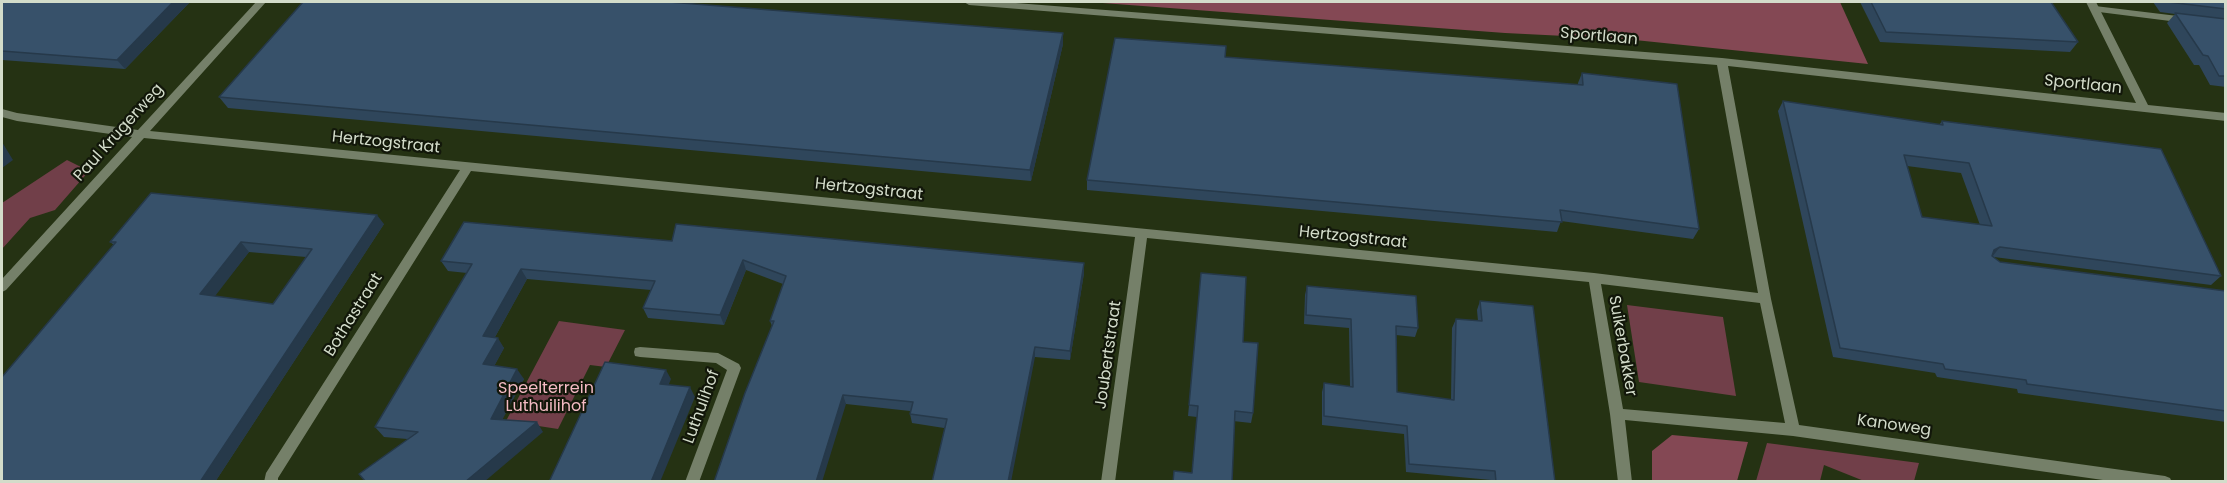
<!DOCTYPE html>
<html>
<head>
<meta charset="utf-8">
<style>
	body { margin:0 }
	#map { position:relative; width:2227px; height:483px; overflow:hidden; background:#253213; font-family:Poppins,sans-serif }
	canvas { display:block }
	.frame { position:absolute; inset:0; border:3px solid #d3dcca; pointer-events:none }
</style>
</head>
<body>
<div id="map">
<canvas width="2227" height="483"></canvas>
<div class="frame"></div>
</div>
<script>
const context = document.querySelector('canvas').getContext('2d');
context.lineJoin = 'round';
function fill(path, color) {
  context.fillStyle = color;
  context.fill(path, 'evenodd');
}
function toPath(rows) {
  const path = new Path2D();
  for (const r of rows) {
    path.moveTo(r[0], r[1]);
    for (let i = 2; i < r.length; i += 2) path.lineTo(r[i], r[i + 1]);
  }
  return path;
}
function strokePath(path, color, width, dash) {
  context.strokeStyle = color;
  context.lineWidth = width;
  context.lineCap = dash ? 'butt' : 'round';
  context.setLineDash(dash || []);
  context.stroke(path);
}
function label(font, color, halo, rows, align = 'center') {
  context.font = font + ' Poppins,sans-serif';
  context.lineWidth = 4.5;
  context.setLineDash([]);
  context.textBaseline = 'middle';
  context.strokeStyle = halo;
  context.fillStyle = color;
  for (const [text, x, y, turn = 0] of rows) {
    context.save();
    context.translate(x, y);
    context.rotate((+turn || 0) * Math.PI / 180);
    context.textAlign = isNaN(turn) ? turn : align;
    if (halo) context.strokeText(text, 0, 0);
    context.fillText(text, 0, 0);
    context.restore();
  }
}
fill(toPath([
	[67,160,89,171,55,210,30,218,2,249,2,203],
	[1627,305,1723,317,1736,396,1639,382],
	[559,321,625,330,606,367,590,365,558,429,506,421],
	[1767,443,1919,463,1914,481,1864,481,1824,465,1820,481,1756,481]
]), '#713f49');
fill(toPath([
	[1089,2,1840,2,1868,64,1625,39,1505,33],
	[1672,435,1748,442,1737,481,1652,481,1652,451]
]), '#844854');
fill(toPath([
	[2095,6,2186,17,2191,20,2186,23,2091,11,2091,7,2095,6]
]), '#758069');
fill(toPath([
	[256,2,266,2,150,131,1594,273,1758,293,1717,65,969,5,964,2,1003,2,1722,58,2136,103,2086,2,2096,2,2148,105,2226,113,2226,121,1728,66,1771,299,1799,425,2165,476,2170,478,2172,482,2117,482,1793,436,1625,420,1632,482,1618,482,1610,414,1589,282,1147,238,1115,482,1101,482,1135,237,471,171,278,478,278,482,264,482,266,473,460,170,144,138,6,290,2,292,2,279,132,137,17,121,2,117,2,109,17,113,138,130,256,2],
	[1601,284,1760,303,1785,423,1623,409,1601,284],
	[640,347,718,353,739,364,741,368,699,482,685,482,727,370,716,363,640,357,635,356,634,352,635,348,640,347]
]), '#758069');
fill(toPath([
	[2,2,190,2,125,69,2,60],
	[1860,2,2051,2,2078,42,2070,52,1880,42],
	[2153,2,2226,2,2226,87,2210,85,2199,65,2194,65,2167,23,2175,14,2160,12],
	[1063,44,1031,181,228,108,219,97],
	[1225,57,1578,85,1578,83,1582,73,1699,229,1693,239,1561,221,1557,232,1087,190,1087,180],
	[1783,101,1939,125,1942,121,2221,276,2211,285,1994,257,2000,262,2226,291,2226,422,2018,393,2017,389,1937,377,1935,373,1833,357,1778,111],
	[1907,166,1961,173,1980,225,1922,217],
	[384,224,215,482,2,482,114,245,110,242],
	[249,252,306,257,273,304,214,296],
	[672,241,1084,263,1084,273,1070,360,1035,357,944,428,912,423,910,414,910,411,846,404,772,326,770,321,783,284,746,270,724,325,648,318,643,308,651,290,527,279,495,337,504,348,494,366,524,379,502,419,543,432,407,439,384,437,375,427,467,273,448,271,441,261],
	[1201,273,1243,342,1253,413,1251,423,1188,416],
	[1307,286,1418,328,1415,337,1396,335,1397,392,1451,400,1452,328,1456,319,1478,321,1477,310,1480,301,1555,482,1492,482,1491,480,1406,472,1404,434,1322,425,1322,392,1324,383,1350,387,1349,328,1304,324,1305,295]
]), '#2f465b');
fill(toPath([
	[173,2,190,2,125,69,117,60],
	[1063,33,1063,44,1031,181,1030,170],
	[2,142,13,160,2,168],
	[377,215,384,224,215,482,200,482],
	[241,242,249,252,209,304,200,294],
	[2000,247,1992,257,1994,250],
	[743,260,746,270,724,325,720,315],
	[1084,263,1084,273,1070,360,1070,351],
	[521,269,527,279,490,346,483,336],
	[498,338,504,348,490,374,483,364],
	[1035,347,1035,357,1011,482,1008,482],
	[517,369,524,379,498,428,491,419],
	[666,370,671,379,665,394,660,384],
	[690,387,695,397,660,482,651,482],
	[843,395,846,404,822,482,816,482],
	[537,422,543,432,484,482,465,482]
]), '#26394a');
const building = toPath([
	[2,2,173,2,117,60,2,51,2,2],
	[303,2,669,2,1063,33,1030,170,219,97,303,2],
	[1871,2,2051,2,2078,42,1886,32,1871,2],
	[2168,2,2226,2,2226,9,2168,2],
	[2175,13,2226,19,2226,76,2219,76,2208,56,2203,55,2175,13],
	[1115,38,1226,46,1225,57,1583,85,1582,73,1677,84,1699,229,1560,210,1562,222,1087,180,1115,38],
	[1783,101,1943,125,1942,121,2161,149,2221,276,2000,247,1994,250,1992,256,2000,262,2226,291,2226,411,2027,384,2026,380,1945,369,1943,364,1840,348,1783,101],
	[1904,155,1969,163,1992,226,1922,217,1904,155],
	[151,193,377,215,200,482,2,482,2,377,116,242,110,242,151,193],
	[241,242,312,249,273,304,200,294,241,242],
	[464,222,672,241,676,224,1084,263,1070,351,1035,347,1008,482,932,482,947,419,910,414,913,402,843,395,816,482,714,482,745,393,774,321,770,321,786,276,743,260,720,315,643,308,655,281,521,269,483,336,498,338,483,364,517,369,491,419,537,422,465,482,366,482,359,474,418,432,375,427,472,264,441,261,464,222],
	[1201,273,1246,277,1243,342,1258,343,1253,413,1235,411,1232,482,1173,482,1174,471,1192,473,1198,406,1189,405,1201,273],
	[1307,286,1416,296,1418,328,1396,326,1397,392,1454,400,1456,319,1482,321,1480,301,1533,306,1555,482,1496,482,1495,471,1409,464,1407,426,1324,416,1324,383,1353,387,1351,319,1306,315,1307,286],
	[605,362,666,370,660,384,690,387,651,482,549,482,605,362]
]);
fill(building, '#37516a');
strokePath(building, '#26394a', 1.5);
label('16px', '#d3dcca', '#12170a', [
	["Sportlaan",1599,37,5],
	["Sportlaan",2083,85,6],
	["Paul Krugerweg",119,133,-48],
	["Hertzogstraat",386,143,6],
	["Hertzogstraat",869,190,6],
	["Hertzogstraat",1353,238,6],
	["Bothastraat",354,315,-58],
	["Suikerbakker",1622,346,80],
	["Joubertstraat",1109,355,-82],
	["Luthulihof",702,407,-70],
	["Kanoweg",1894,426,8]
]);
label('16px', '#f4bac3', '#12170a', [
	["Speelterrein",546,389],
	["Luthuilihof",546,407]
]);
</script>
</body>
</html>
